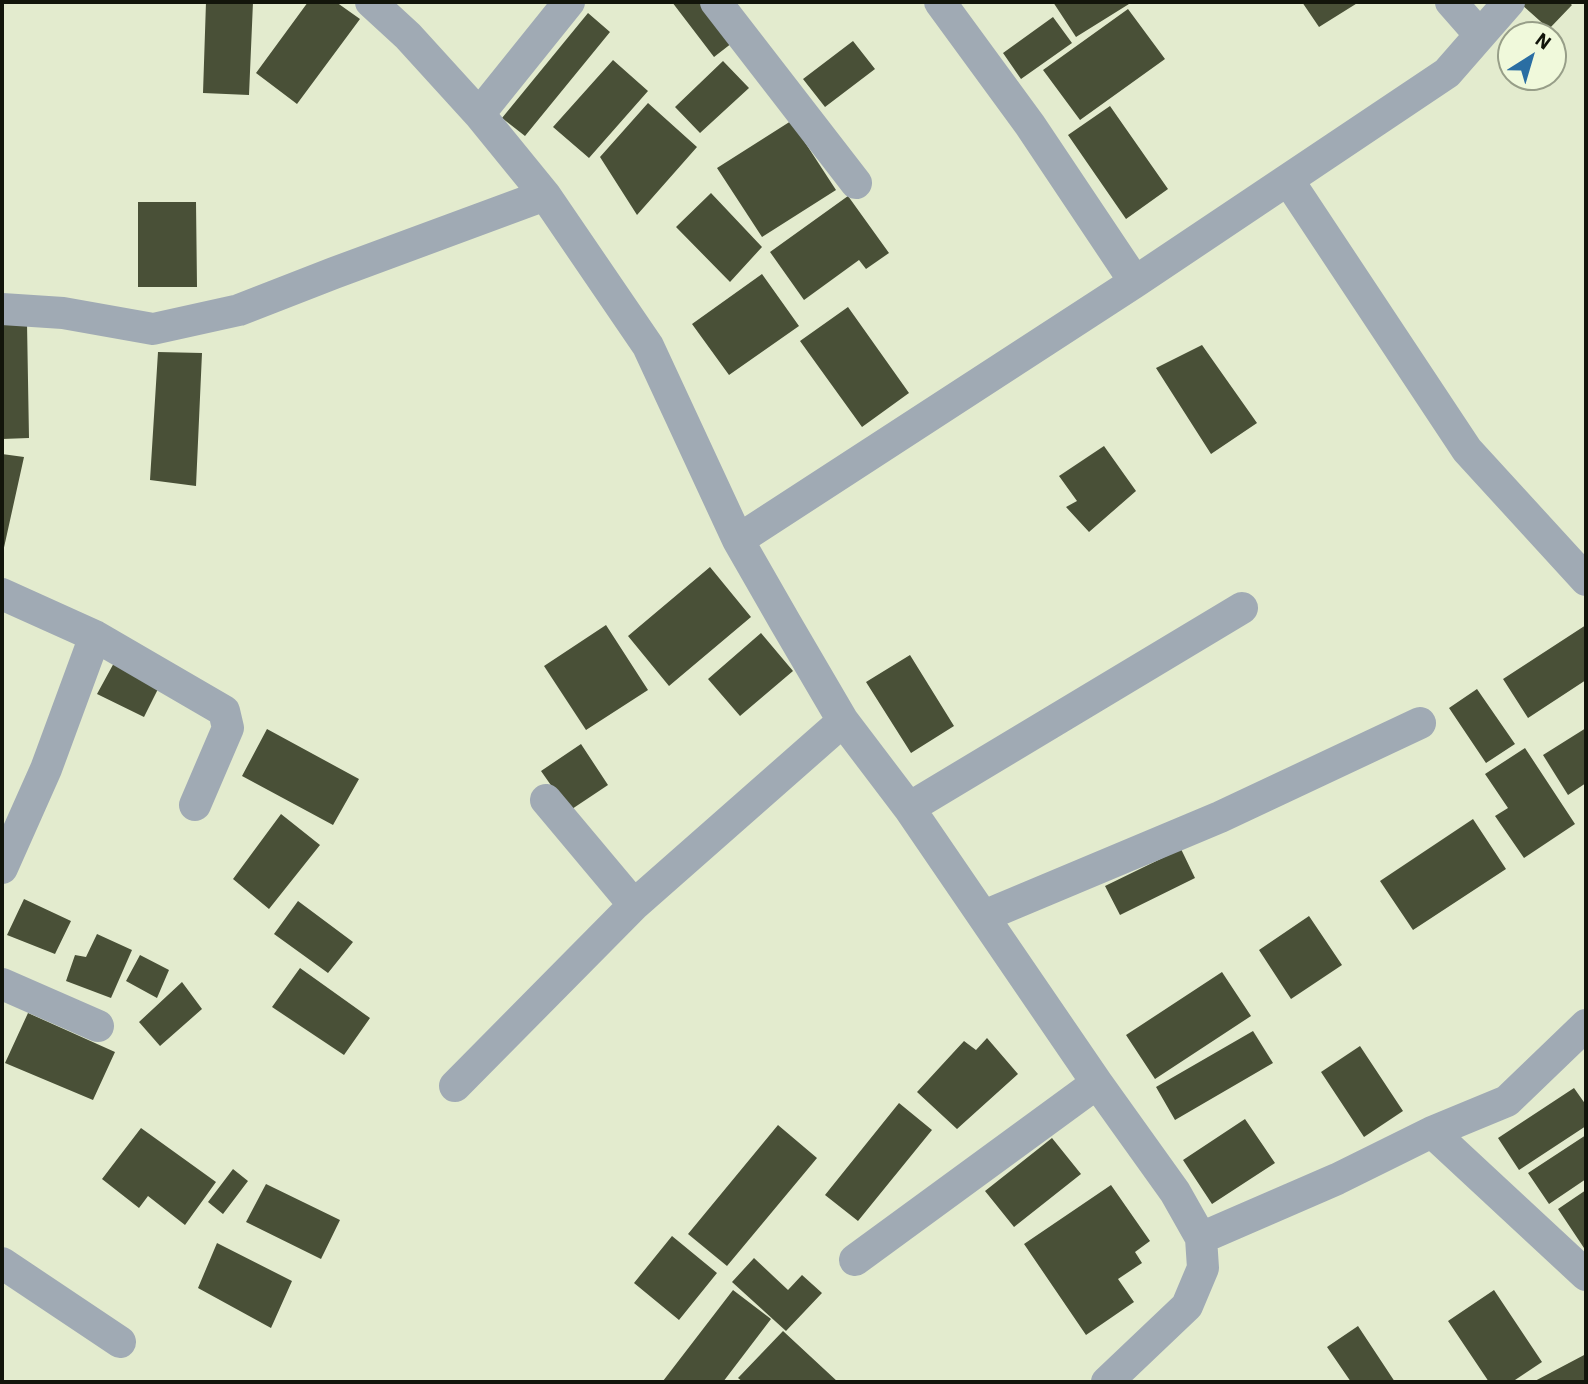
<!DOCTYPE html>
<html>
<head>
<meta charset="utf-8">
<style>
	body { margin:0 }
	#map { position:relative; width:1588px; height:1384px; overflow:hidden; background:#e3ebce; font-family:"IBM Plex Sans",sans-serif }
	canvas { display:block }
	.frame { position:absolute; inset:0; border:4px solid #12150b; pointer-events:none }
	.north { position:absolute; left:1497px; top:21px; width:70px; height:70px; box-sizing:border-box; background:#f0f9db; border:2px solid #979e88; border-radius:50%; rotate:37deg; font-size:19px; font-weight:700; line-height:28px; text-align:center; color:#12150b }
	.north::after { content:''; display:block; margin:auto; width:24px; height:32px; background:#2a6ea3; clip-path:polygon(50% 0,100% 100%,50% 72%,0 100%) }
</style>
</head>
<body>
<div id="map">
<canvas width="1588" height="1384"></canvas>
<div class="frame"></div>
<div class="north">N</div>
</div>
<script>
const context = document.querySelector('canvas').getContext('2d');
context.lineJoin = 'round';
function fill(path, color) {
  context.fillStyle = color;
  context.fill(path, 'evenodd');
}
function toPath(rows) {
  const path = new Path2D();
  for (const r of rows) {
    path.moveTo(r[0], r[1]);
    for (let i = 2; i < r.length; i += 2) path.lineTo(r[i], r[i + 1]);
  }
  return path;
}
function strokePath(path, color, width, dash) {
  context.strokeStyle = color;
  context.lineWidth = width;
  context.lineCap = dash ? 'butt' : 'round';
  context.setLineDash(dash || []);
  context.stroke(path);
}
fill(toPath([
	[206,2,253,2,249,95,203,93],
	[308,2,336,2,360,19,297,104,256,73],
	[672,2,701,2,732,43,714,57],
	[1053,2,1128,2,1129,4,1076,37],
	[1302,2,1359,2,1319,27],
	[1522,2,1569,2,1572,5,1549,29,1521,4],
	[1128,9,1165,59,1080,120,1043,70],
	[588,13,610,32,525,136,502,118],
	[1053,17,1072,43,1021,79,1003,53],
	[853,41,875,69,825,107,803,79],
	[613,60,648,91,589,158,553,127],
	[723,61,749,88,700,133,675,107],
	[648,103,697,147,637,215,600,157],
	[1110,106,1168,189,1126,219,1068,135],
	[791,121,836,190,762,237,717,168],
	[711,193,762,247,730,282,676,227],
	[848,196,889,253,866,269,859,260,804,300,770,252],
	[138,202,196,202,197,287,138,287],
	[762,274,799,326,729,375,692,324],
	[848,307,909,393,862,427,800,341],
	[27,323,29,438,2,439,2,324],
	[1202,345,1257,423,1211,454,1156,368],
	[158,352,202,353,196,486,150,480],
	[1104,446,1136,491,1089,532,1066,507,1077,501,1059,476],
	[2,454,24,457,3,552,2,552],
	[710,567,751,617,669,686,628,636],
	[606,625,648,690,586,730,544,666],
	[1586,625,1586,680,1528,718,1503,679],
	[761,633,793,671,740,716,708,679],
	[910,655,954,726,911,753,866,682],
	[115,661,160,685,144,717,97,694],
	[1477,689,1515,744,1486,763,1449,708],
	[1586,728,1586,783,1568,795,1543,755],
	[267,729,359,779,333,825,242,776],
	[581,744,608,785,569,811,541,771],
	[1525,748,1575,824,1524,858,1495,816,1508,808,1485,774],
	[281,814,320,845,269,909,233,879],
	[1473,819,1506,869,1413,930,1380,881],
	[1181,849,1195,878,1120,915,1105,886],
	[24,899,71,921,55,954,7,935],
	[298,901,353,942,328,973,274,934],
	[1309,916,1342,965,1291,999,1259,950],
	[97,934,132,950,111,998,66,981,75,955,86,957],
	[140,955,169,970,157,998,126,981],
	[300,968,370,1018,344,1055,272,1007],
	[1222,972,1251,1016,1155,1079,1126,1035],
	[182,982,202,1009,160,1046,139,1022],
	[28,1013,115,1052,93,1100,5,1063],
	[1253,1031,1273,1063,1175,1120,1156,1087],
	[987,1038,1018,1074,957,1129,917,1092,964,1041,976,1050],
	[1360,1046,1403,1111,1364,1137,1321,1072],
	[1574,1088,1586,1105,1586,1126,1519,1170,1498,1138],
	[899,1103,932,1130,858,1221,825,1195],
	[1245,1119,1275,1163,1212,1204,1183,1160],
	[778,1125,817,1158,727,1266,688,1234],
	[141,1128,216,1182,185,1225,148,1196,139,1208,102,1179],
	[1586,1135,1586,1179,1549,1204,1528,1173],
	[1052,1138,1081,1174,1014,1227,985,1191],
	[233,1169,248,1181,223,1214,208,1202],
	[266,1184,340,1220,321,1259,246,1222],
	[1111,1185,1150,1241,1135,1252,1142,1263,1118,1279,1134,1302,1086,1335,1024,1244],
	[1586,1190,1586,1251,1558,1209],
	[672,1236,717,1273,679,1320,634,1283],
	[217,1243,292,1281,271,1328,198,1288],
	[754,1258,788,1290,802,1275,822,1293,786,1331,732,1282],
	[733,1290,771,1319,723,1382,665,1382,663,1381],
	[1494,1290,1542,1362,1512,1382,1489,1382,1448,1321],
	[1358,1326,1395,1382,1351,1382,1327,1347],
	[783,1331,838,1382,743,1382,738,1378],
	[1586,1354,1586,1382,1533,1382]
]), '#495037');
strokePath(toPath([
	[371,2,408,36,479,114,545,195,648,346,738,540,785,622,843,721,909,808,1097,1083,1175,1192,1201,1238,1203,1268,1187,1306,1107,1382],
	[716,2,856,183],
	[940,2,1030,125,1135,282],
	[1451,2,1480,35],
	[479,114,569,2],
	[1288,180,1467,450,1586,580],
	[2,309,63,313,153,329,239,310,334,273,545,195],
	[738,540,1135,282,1447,73,1509,2],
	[2,594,95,636,224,711,228,728,195,805],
	[546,800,634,905],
	[909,808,1242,608],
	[2,868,46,769,95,636],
	[984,916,1220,817,1420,723],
	[2,984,98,1026],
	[455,1086,634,905,843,721],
	[1432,1132,1586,1275],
	[1201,1238,1337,1179,1432,1132,1507,1101,1586,1025],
	[855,1260,1097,1083],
	[2,1263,120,1342]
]), '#a0aab4', 32);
</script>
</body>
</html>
